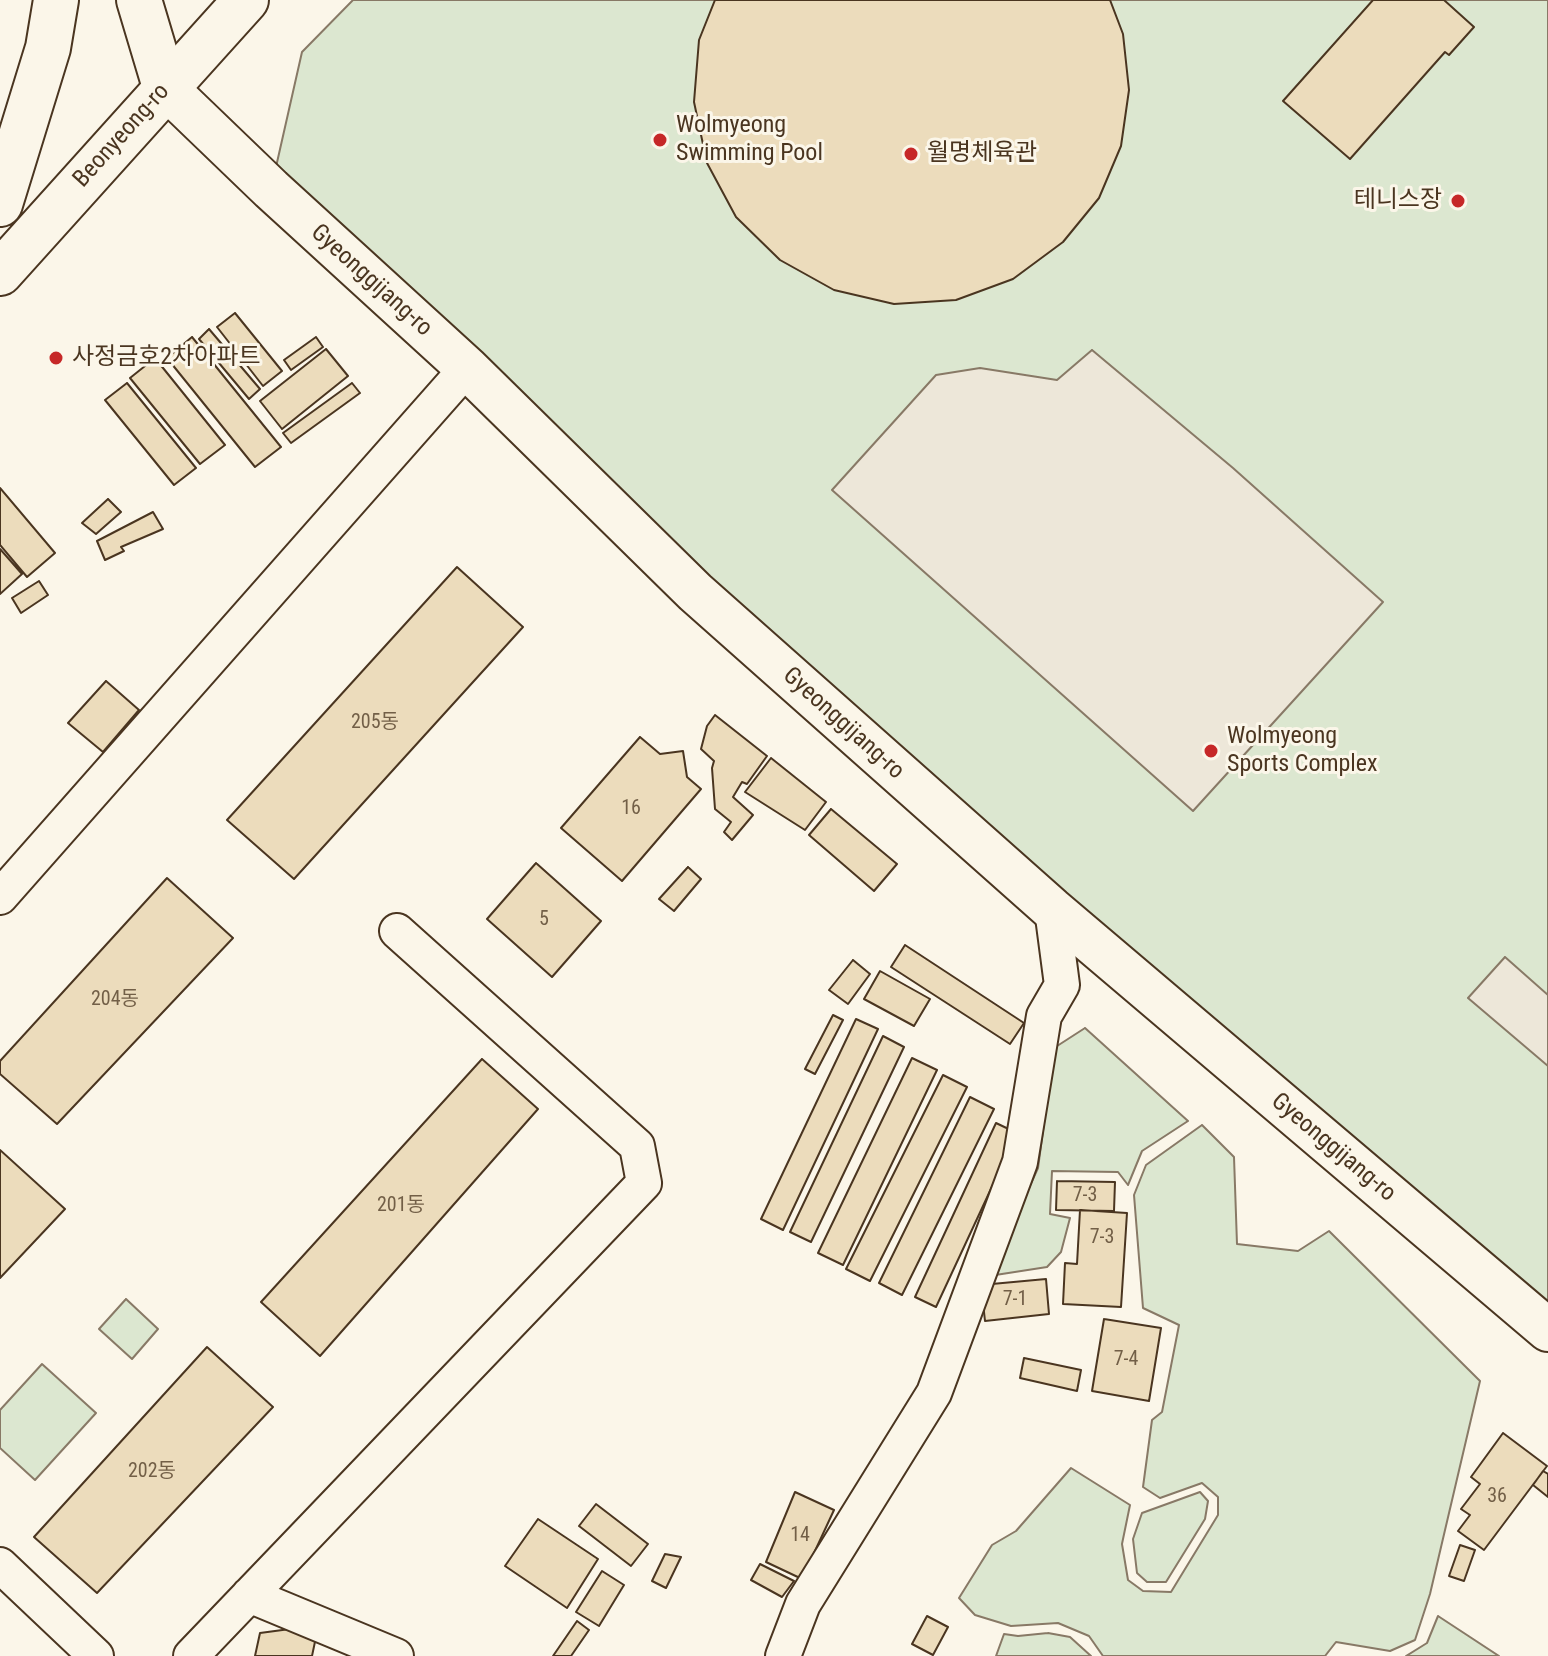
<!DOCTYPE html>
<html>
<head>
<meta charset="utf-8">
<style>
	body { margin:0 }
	canvas { display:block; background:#fbf6e9 }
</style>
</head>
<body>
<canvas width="1548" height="1656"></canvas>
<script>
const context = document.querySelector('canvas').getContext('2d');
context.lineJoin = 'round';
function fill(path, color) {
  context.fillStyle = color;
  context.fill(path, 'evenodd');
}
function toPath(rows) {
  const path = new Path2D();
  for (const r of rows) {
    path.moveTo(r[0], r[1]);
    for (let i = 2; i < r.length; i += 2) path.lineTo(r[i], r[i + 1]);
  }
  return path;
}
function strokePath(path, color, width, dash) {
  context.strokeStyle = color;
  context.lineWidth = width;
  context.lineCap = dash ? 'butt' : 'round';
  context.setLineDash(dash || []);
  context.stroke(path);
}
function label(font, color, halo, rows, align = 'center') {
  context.font = font + ' "Roboto Condensed","Noto Sans KR",sans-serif';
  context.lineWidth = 6;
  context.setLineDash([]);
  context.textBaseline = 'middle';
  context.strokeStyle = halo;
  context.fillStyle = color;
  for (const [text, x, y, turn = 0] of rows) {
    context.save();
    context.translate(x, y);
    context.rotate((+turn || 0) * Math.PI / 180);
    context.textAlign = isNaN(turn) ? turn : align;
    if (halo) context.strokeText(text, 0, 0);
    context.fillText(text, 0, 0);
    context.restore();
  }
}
const green = toPath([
	[353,0,1548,0,1548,1330,271,189,302,52,353,0],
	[1085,1028,1188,1121,1142,1151,1128,1185,1118,1172,1052,1171,1050,1214,1070,1218,1061,1252,1047,1267,989,1276,1038,1168,1054,1048,1085,1028],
	[1202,1125,1234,1157,1237,1244,1298,1251,1329,1231,1480,1381,1430,1594,1415,1640,1390,1651,1336,1642,1325,1656,1103,1656,1089,1636,1058,1623,1011,1626,975,1615,959,1598,992,1545,1016,1531,1071,1468,1130,1505,1122,1544,1128,1580,1143,1591,1171,1592,1218,1515,1218,1497,1202,1483,1160,1498,1143,1487,1152,1420,1162,1412,1179,1325,1143,1308,1134,1195,1146,1165,1202,1125],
	[126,1299,158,1329,132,1359,99,1329,126,1299],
	[42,1364,96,1413,35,1480,0,1448,0,1410,42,1364],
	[1200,1492,1208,1501,1205,1519,1166,1582,1147,1582,1137,1573,1133,1539,1142,1513,1200,1492],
	[1438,1616,1499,1656,1406,1656,1427,1643,1438,1616],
	[1048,1633,1070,1637,1091,1656,996,1656,1004,1634,1018,1636,1048,1633]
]);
fill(green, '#dce7d0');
strokePath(green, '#887966', 2);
const parking = toPath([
	[1092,350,1233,468,1383,602,1193,811,832,490,936,375,980,368,1057,380,1092,350],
	[1505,957,1548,995,1548,1066,1468,998,1505,957]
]);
fill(parking, '#ede7d9');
strokePath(parking, '#887966', 2);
const building = toPath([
	[715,0,1110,0,1123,34,1129,90,1121,146,1099,198,1063,242,1013,279,956,300,894,304,834,290,780,260,736,217,707,163,694,102,699,40,715,0],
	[1373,0,1444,0,1474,27,1449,55,1445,52,1350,159,1283,101,1373,0],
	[235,313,282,371,263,386,217,327,235,313],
	[209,329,260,389,249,399,199,339,209,329],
	[192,337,281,447,255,467,167,358,192,337],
	[316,337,323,347,291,370,284,360,316,337],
	[326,349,348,376,282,429,260,401,326,349],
	[155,358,225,445,200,464,130,378,155,358],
	[127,383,196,468,174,485,105,400,127,383],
	[352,383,360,393,291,443,283,433,352,383],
	[0,488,55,553,27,577,0,545,0,488],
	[108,499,121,512,96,534,82,523,108,499],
	[153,512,163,529,121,547,124,551,105,560,97,541,153,512],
	[0,549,22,574,0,594,0,549],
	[457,567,523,627,294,879,227,820,457,567],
	[39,581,48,595,21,613,12,598,39,581],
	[106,681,139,710,103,752,68,723,106,681],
	[715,715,767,756,747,784,742,782,733,797,753,815,732,840,724,832,731,822,715,809,712,768,714,761,701,749,707,726,715,715],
	[640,737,660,754,683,751,687,777,701,789,622,881,561,828,640,737],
	[771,758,826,802,805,830,745,792,771,758],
	[831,809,897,864,874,891,809,835,831,809],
	[536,863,601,921,552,977,487,919,536,863],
	[688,867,701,879,674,911,659,899,688,867],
	[167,878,233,938,57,1124,0,1074,0,1061,167,878],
	[905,945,1024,1023,1010,1044,891,967,905,945],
	[853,960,870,974,848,1004,829,990,853,960],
	[880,971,930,999,914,1026,864,999,880,971],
	[833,1015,843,1020,815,1074,805,1069,833,1015],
	[856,1019,878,1029,783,1230,761,1219,856,1019],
	[883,1036,904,1047,811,1242,790,1232,883,1036],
	[912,1058,937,1070,843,1265,818,1253,912,1058],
	[482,1059,538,1109,320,1356,261,1302,482,1059],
	[943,1075,967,1087,870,1281,846,1269,943,1075],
	[970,1097,994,1109,902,1295,879,1283,970,1097],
	[996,1123,1017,1133,936,1307,915,1297,996,1123],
	[0,1150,65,1209,0,1278,0,1150],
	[1057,1181,1115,1182,1114,1211,1056,1210,1057,1181],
	[1080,1210,1127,1213,1121,1307,1063,1304,1065,1263,1077,1264,1080,1210],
	[1046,1279,1049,1314,985,1321,981,1285,1046,1279],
	[1104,1319,1161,1328,1149,1401,1092,1391,1104,1319],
	[207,1347,273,1407,97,1593,34,1537,207,1347],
	[1024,1358,1081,1370,1077,1391,1020,1378,1024,1358],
	[1503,1433,1547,1466,1484,1550,1458,1531,1470,1515,1461,1509,1480,1484,1471,1477,1503,1433],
	[1543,1471,1548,1474,1548,1497,1533,1485,1543,1471],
	[795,1492,834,1510,802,1579,766,1562,795,1492],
	[596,1504,648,1544,631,1566,579,1526,596,1504],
	[538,1519,598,1559,567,1608,505,1566,538,1519],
	[1460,1545,1475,1550,1464,1581,1449,1576,1460,1545],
	[665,1554,681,1557,666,1588,652,1581,665,1554],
	[760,1564,794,1581,782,1597,751,1580,760,1564],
	[602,1571,624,1585,599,1626,576,1612,602,1571],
	[927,1616,948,1627,933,1655,912,1644,927,1616],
	[577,1621,589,1630,571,1656,553,1656,577,1621],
	[290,1629,316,1637,312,1656,255,1656,260,1633,290,1629]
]);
fill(building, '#ecdcbc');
strokePath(building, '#4a3520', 2);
const minor = toPath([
	[0,897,467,368],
	[0,1565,96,1656],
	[249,1595,396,1656],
	[191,1656,644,1183,637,1146,397,931],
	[783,1656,803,1604,934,1393,1020,1162,1044,1016,1062,985,1052,909]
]);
const tertiary = toPath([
	[165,87,271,189,467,368,695,592,1052,909,1548,1330]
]);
const secondary = toPath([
	[139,0,165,87]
]);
const primary = toPath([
	[0,204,48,48,56,0],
	[0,273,246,0]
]);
strokePath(minor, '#4a3520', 38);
strokePath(tertiary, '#4a3520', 46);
strokePath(secondary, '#4a3520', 48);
strokePath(primary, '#4a3520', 48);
strokePath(minor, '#fbf6e9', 34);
strokePath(tertiary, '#fbf6e9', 42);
strokePath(secondary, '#fbf6e9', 44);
strokePath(primary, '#fbf6e9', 44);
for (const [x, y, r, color] of [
	[660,140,8,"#c62828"],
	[911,154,8,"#c62828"],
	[1458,201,8,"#c62828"],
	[56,358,8,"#c62828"],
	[1211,751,8,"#c62828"]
]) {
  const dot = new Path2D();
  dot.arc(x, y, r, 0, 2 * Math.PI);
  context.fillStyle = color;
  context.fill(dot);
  strokePath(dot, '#fbf6e9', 3);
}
label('20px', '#725f47', null, [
	["205동",375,723],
	["16",631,809],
	["5",544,920],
	["204동",115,1000],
	["7-3",1085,1196],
	["201동",401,1206],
	["7-3",1102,1238],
	["7-1",1015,1300],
	["7-4",1126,1360],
	["202동",152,1472],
	["36",1497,1497],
	["14",800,1536]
]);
label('24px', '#4a3520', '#fbf6e9', [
	["Wolmyeong",676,126],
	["Swimming Pool",676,154],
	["월명체육관",927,154],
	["테니스장",1442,201,"right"],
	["사정금호2차아파트",72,358],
	["Wolmyeong",1227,737],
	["Sports Complex",1227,765]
], 'left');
label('24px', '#4a3520', '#fbf6e9', [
	["Beonyeong-ro",122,136,-48],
	["Gyeonggijang-ro",371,281,42],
	["Gyeonggijang-ro",843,724,42],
	["Gyeonggijang-ro",1333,1148,40]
]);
</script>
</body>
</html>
